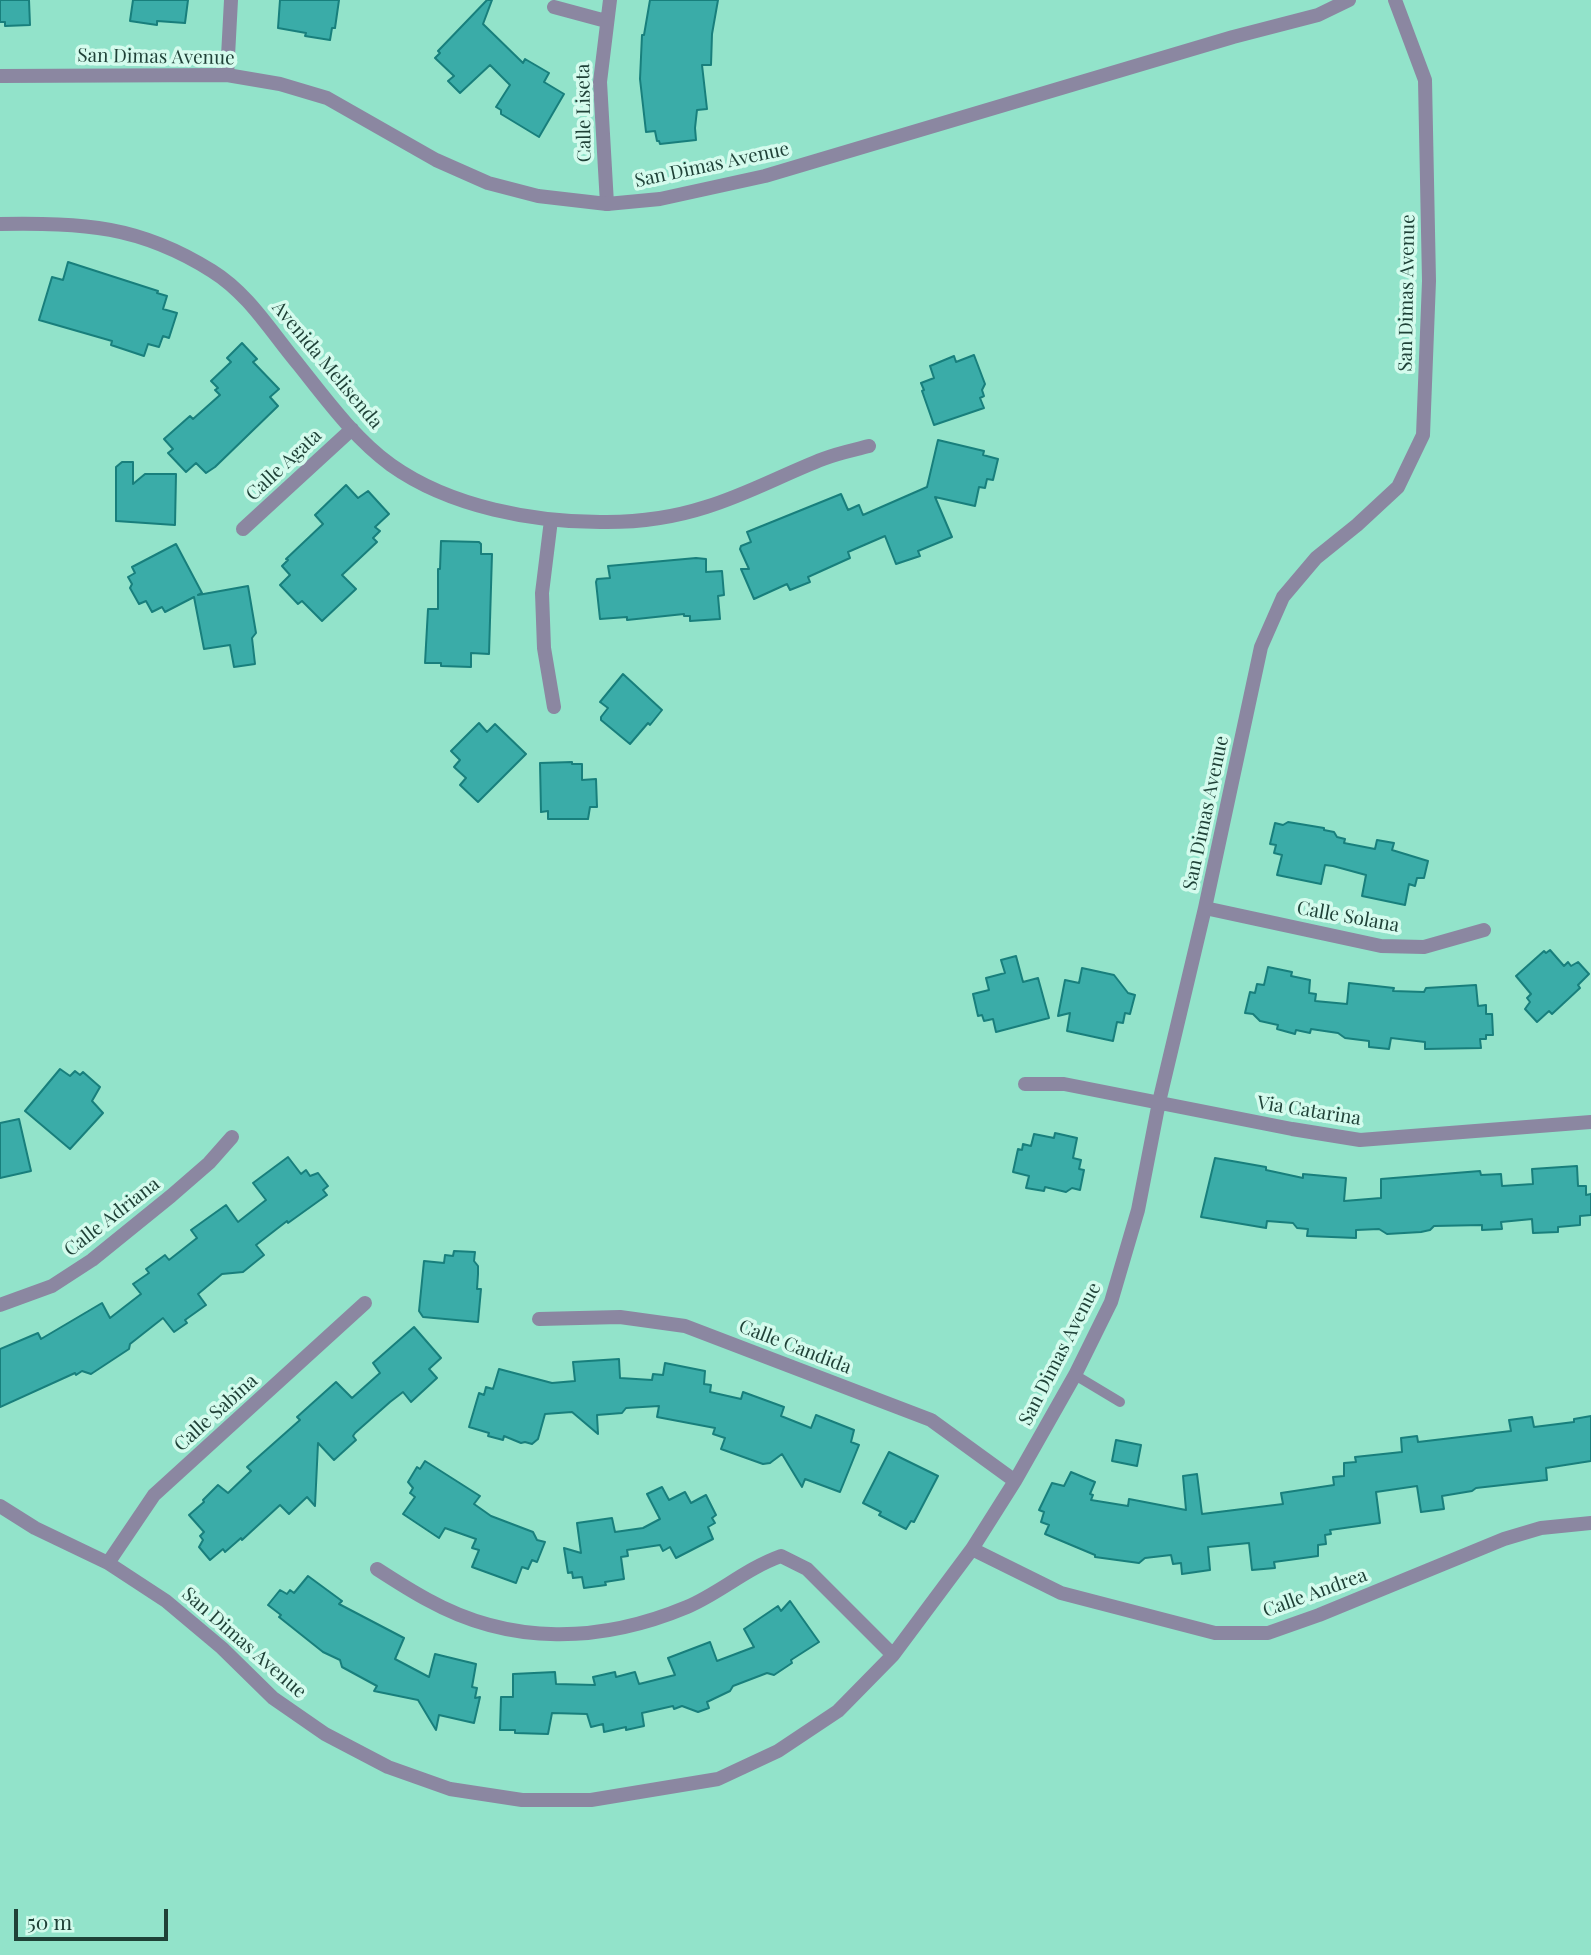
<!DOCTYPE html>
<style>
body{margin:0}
#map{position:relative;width:1591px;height:1955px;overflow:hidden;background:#92e3ca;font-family:"Playfair Display",serif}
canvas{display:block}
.scale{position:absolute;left:14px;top:1909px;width:154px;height:32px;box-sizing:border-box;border:4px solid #1f4137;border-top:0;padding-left:9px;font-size:21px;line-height:24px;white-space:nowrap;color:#1f4137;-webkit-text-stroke:5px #d4fbed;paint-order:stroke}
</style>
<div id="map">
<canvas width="1591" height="1955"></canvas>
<div class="scale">50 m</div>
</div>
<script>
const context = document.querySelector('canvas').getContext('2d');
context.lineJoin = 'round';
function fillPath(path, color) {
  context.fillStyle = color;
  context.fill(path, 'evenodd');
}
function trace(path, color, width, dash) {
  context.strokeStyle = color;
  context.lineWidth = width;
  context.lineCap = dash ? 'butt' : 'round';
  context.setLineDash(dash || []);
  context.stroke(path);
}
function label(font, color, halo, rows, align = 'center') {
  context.font = font + ' "Playfair Display",serif';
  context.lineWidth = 7;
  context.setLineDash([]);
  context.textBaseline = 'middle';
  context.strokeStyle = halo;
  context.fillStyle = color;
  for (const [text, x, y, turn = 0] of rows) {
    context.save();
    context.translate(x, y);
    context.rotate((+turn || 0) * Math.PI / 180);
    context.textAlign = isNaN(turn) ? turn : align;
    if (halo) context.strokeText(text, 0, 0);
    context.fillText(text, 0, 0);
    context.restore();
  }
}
const building = new Path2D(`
 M0,0H29L30,25L5,26V22H0Z
 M133,0H188L185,23L157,21V25L130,21Z
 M280,0H339L335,28H332L330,40L305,36L306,33L278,28Z
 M487,0H492L483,24L523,63L525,59L549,73L544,82L564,94L539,137L501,114V110L496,107L510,85L490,65L460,93L448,81L454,76L435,58L440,53L438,51Z
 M650,0H718L712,34L711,65H702L707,109L697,110L695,128L696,140L660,144L659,141H657L655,131L646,132L640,79L642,35H644Z
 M68,262L158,291L157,293L167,296L163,309L177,313L169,338L163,336L159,347L148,344L144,356L111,345L112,341L39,320L52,277L63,280Z
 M242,343L257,359L253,362L279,389L270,397L278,406L215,467L206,473L196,463L186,472L168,453L173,449L164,439L190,416L193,419L220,395L215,390L218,388L211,381L231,362L227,358Z
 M974,355L985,384L982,390L984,396L980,398L984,408L934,425L922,391L924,390L921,383L934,378L930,366L954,356L956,362Z
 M938,440L984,451L983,455L998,459L993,480L987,479L985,488L979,487L975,506L935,497L952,537L918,551L920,556L896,564L885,536L848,552L850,558L808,577L810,582L790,590L787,584L754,599L741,569H749L740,549L741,546L751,542L747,532L841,494L848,510L859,505L863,515L927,487Z
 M122,462H133V484L145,474H176L175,525L116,521V467Z
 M346,485L358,498L368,491L389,514L375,527L380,531L373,538L377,542L342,575L356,589L322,621L302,601L298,604L280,585L290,575L282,566L288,560L286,559L323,524L315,515Z
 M441,541L479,542L481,544V554H492L489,654L471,653V667L441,666V663H425L428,609H438V569H440Z
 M176,544L202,593L198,595L248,586L256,633L252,638L255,664L234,667L230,645L204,649L194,597L165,612L162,607L152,612L146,601L139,604L130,588L132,584L128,577L135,573L132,567Z
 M696,558L706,559V572L722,571L724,595L718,596L720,619L690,621V616H684V614L627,620V617L600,619L596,582L597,579L610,578L608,566Z
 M623,674L662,710L650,725L648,723L630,744L601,720V717L608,708L600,702Z
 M479,723L487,732L495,724L526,754L478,802L460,785L466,778L454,767L460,760L451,751Z
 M572,762V764H582V780L596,779L597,807H590L588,819H548V811L541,812L540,763Z
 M1288,822L1324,828V830L1334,832L1337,837L1345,839L1344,843L1375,849L1377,840L1394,843L1392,850L1428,861L1424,878H1417L1415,886L1409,884L1405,905L1362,896L1366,875L1333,866L1325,865L1321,884L1277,875L1282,855L1274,853L1276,845L1270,844L1275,823L1283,825Z
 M1550,950L1564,966L1568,962L1571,966L1578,962L1589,974L1578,985L1580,988L1552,1014L1549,1011L1537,1022L1525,1009L1530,1002L1527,998L1531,994L1516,976L1544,951L1546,953Z
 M1016,956L1023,982L1038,978L1049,1018L996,1032L993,1019L984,1021L982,1015L978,1016L973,994L989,990L986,978L1005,973L1001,960Z
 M1268,967L1292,972L1291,976L1310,980L1309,993L1316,994L1315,1001L1347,1004L1349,983L1394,988L1393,991L1424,992L1426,988L1476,985L1478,1006L1486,1005V1014H1492L1493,1035H1486V1039H1480L1481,1048L1425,1049V1042L1391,1038L1389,1049L1369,1047V1041L1345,1038L1338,1033L1311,1029L1310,1033L1296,1030L1295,1034L1277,1029L1278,1025L1260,1021L1253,1014L1245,1013L1250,992L1255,993L1257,984L1264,985Z
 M1082,968L1114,975L1128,993L1135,995L1130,1014L1125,1013L1123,1023L1117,1022L1113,1041L1067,1031L1070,1013L1058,1016L1065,980L1079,983Z
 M60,1069L70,1076L75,1071L80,1075L83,1072L100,1087L92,1101L103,1113L70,1149L25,1111Z
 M19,1119L31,1171L0,1178V1123Z
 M1055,1133L1077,1138L1073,1158L1081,1160L1079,1169L1084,1170L1080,1190L1072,1188L1066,1192L1045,1187L1044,1191L1026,1188L1029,1176L1013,1172L1018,1149L1022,1150L1023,1144L1031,1146L1034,1134L1054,1138Z
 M288,1157L301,1174L306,1170L310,1176L318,1173L328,1186L323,1190L327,1195L288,1223L287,1221L256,1245L264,1255L243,1272L222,1274L198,1294L206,1305L185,1320L187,1323L174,1332L163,1318L130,1344L129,1349L91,1374L82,1371L76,1375L75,1373L0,1407V1349L38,1333L41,1339L102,1303L110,1318L141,1294L133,1284L149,1273L146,1269L165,1255L169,1260L197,1238L191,1230L226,1205L238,1222L266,1200L253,1183Z
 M1215,1158L1266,1167V1170L1303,1178V1174L1346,1178L1344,1201L1381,1198V1179L1480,1171L1481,1175L1501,1174L1502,1186L1533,1184L1532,1169L1577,1166L1578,1186H1586V1195L1591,1194V1215L1580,1216V1225L1558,1227V1232L1533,1233L1532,1219L1501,1222L1502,1229L1482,1230V1225L1434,1226L1430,1230L1421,1232L1387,1234L1379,1229L1356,1230V1238L1307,1236L1308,1229L1297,1228L1293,1223L1267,1221L1266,1228L1201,1217Z
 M454,1251L475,1252L474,1261L478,1266V1274L477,1289H481L478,1322L423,1317L419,1311L424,1261L444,1263L445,1255L453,1256Z
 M414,1327L441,1358L429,1369L437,1378L411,1402L403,1392L390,1402L355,1433L353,1436L356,1440L334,1460L318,1443L315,1506L307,1497L289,1514L280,1505L242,1540L241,1538L225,1552L223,1549L210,1560L199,1547L203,1540L200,1536L204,1532L189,1515L204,1502L203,1500L218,1485L228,1493L251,1471L247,1467L300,1420L297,1417L336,1382L352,1398L380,1373L373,1363Z
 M619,1359L620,1378L652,1380L653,1374L663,1375L665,1363L705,1371L704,1384L711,1385L710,1392L741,1399L743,1392L784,1407L781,1416L811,1428L816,1415L854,1430L851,1442L859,1445L840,1492L805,1479L802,1487L782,1454L770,1463L763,1464L721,1449L725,1438L713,1434L715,1428L657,1417L659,1406L626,1408L622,1413L597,1415L598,1434L572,1412L545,1414L538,1439L532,1444L525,1442L521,1443L504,1436L503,1440L488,1436L489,1433L469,1427L479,1393L484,1395L486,1387L493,1389L499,1369L552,1383L575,1381L573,1362Z
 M1591,1416V1461L1546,1468L1547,1480L1476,1488L1472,1491L1442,1496L1444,1509L1421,1512L1417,1486L1376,1492L1380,1523L1330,1530L1331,1534L1325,1535L1326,1544L1318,1545V1556L1274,1562L1275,1568L1252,1570L1249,1543L1208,1547L1210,1570L1182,1574L1181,1563L1173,1564L1171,1555L1145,1558L1139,1563L1095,1557V1555L1045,1534L1049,1525L1041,1522L1044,1512L1039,1510L1052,1483L1064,1486L1071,1472L1095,1482L1090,1494L1093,1495L1091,1500L1128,1506L1129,1499L1186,1510L1183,1476L1197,1474L1202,1514L1283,1504L1281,1493L1334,1485L1333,1477L1344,1476V1463L1356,1462L1355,1457L1402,1452L1401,1438L1417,1436L1418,1442L1511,1431L1509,1420L1532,1417L1534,1427L1574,1422V1419Z
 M1116,1440L1141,1445L1137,1466L1112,1461Z
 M889,1452L938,1476L914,1522L911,1521L906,1529L879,1515L881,1512L863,1503Z
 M425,1461L480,1496L474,1504L491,1516L533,1532L537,1540L545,1542L537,1562L532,1560L528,1569L522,1567L516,1583L472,1567L479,1550L472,1548L476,1539L445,1528L439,1538L403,1514L415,1497L410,1493L413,1488L408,1482L417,1467L420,1469Z
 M662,1487L669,1500L685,1492L691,1503L706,1495L716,1515L712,1518L715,1523L708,1527L713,1539L676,1558L670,1547L663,1551L660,1545L627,1550L628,1556L621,1557L624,1579L605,1582L606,1585L584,1588L582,1577L573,1578L572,1572L568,1573L564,1548L581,1553L577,1523L612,1518L615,1532L643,1528L660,1519L647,1494Z
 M308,1576L342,1601L339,1604L404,1638L395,1659L429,1677L435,1654L476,1664L472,1687L477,1688L475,1698L480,1697L474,1723L439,1715L436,1730L418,1700L374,1691L377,1686L342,1667L340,1660L323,1652L279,1617L281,1615L268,1605L280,1590L287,1594L290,1590L294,1593Z
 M790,1601L819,1642L791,1660L792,1663L774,1675L767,1673L733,1686L730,1691L707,1702L709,1708L698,1712L682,1706L674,1709L673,1706L642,1713L644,1726L626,1730V1727L604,1732L603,1724L591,1727L587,1714L552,1713L548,1734L515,1733V1730H500L501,1697H513V1674L555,1672L556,1684L595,1685L593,1677L615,1672L616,1677L635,1672L639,1684L675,1675L668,1658L710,1642L717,1661L754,1647L744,1629L778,1606L781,1611Z`);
fillPath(building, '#3aaca8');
trace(building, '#187f7c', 2);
trace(new Path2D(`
 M1075,1375L1120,1402`), '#8b87a1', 10);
trace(new Path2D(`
 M554,7L606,21
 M227,75L231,0
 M607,204L600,82L610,0
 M0,224C84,223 139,225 212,271C249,294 271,332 298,364C326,399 354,438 391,465C450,507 535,523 607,522C640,522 675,517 706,507C746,495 784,474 823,459C838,453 854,450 869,446
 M551,520L542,593L544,648L554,707
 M243,529L352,429
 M1205,908L1381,946L1424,947L1484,930
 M1025,1084H1064L1292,1129L1360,1140L1591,1122
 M0,1305L52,1286L92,1260L171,1196L209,1163L232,1137
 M539,1319L620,1317L685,1326L931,1420L1015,1481
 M0,1506L35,1528L108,1563L166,1601L222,1648L273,1698L325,1734L388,1767L450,1789L522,1800H591L718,1779L778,1751L838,1711L893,1655L972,1549L1015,1481L1075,1375L1111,1302L1138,1210L1159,1102L1205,908L1261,647L1283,597L1316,558L1357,525L1398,487L1423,435L1429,281L1425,80L1395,0
 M972,1549L1061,1593L1215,1633H1268L1319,1615L1504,1539L1541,1528L1591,1523
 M108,1563L154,1495L365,1303
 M377,1569C394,1580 411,1591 428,1600C511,1646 601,1643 687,1607C720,1593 745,1569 781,1556L807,1569L893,1655`), '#8b87a1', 14);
trace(new Path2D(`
 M0,76L227,75L280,84L327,98L436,160L488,183L538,196L607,204L660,199L765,176L1233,37L1318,15L1349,0`), '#8b87a1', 14);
label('19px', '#1f4137', '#d4fbed', [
 ["San Dimas Avenue",156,57,1],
 ["Calle Liseta",584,113,-91],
 ["San Dimas Avenue",712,165,-12],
 ["San Dimas Avenue",1407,293,-89],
 ["Avenida Melisenda",327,365,50],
 ["Calle Agata",284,465,-43],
 ["San Dimas Avenue",1206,813,-78],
 ["Calle Solana",1348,917,10],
 ["Via Catarina",1309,1111,9],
 ["Calle Adriana",112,1217,-38],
 ["Calle Candida",795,1347,21],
 ["San Dimas Avenue",1060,1354,-63],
 ["Calle Sabina",216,1413,-42],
 ["Calle Andrea",1315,1593,-20],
 ["San Dimas Avenue",244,1643,41]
]);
</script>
